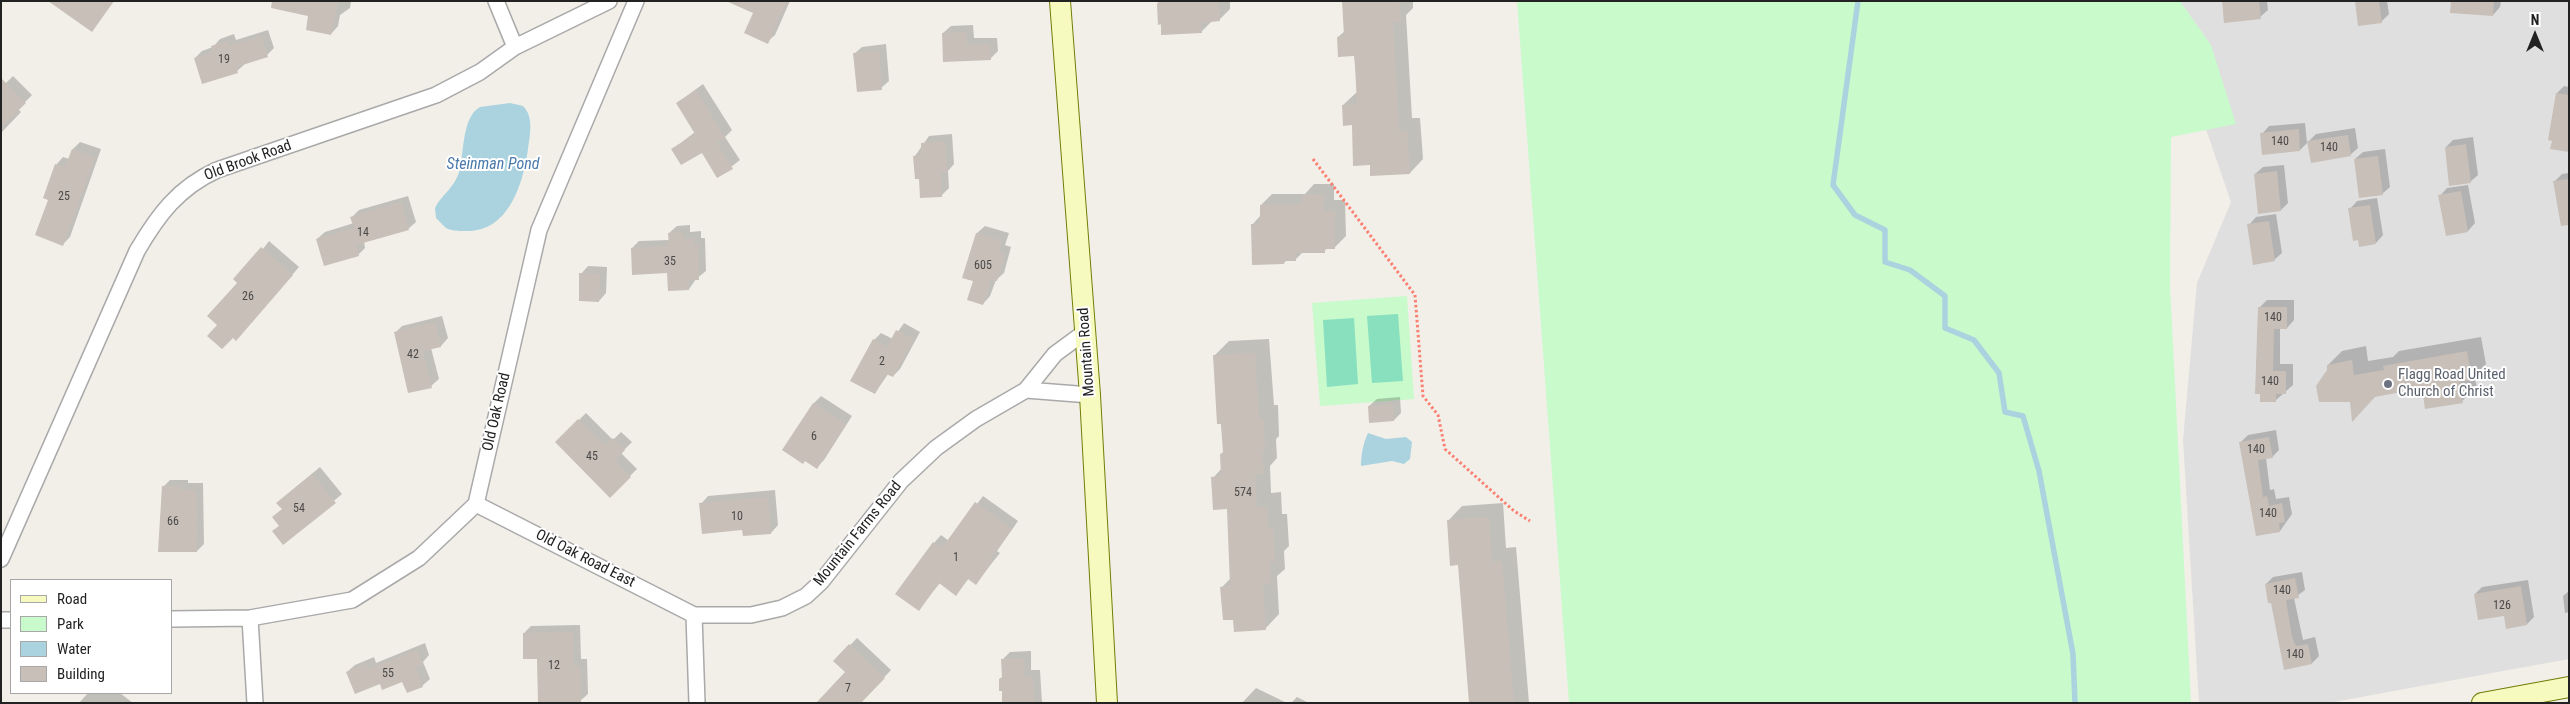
<!DOCTYPE html>
<style>
body{margin:0}
#map{position:relative;width:2570px;height:704px;overflow:hidden;background:#f2efe9;font-family:"Roboto Condensed",sans-serif}
canvas{display:block}
.frame{position:absolute;inset:0;border:2px solid #222;pointer-events:none}
.legend{position:absolute;left:10px;top:579px;width:162px;height:115px;box-sizing:border-box;background:#fff;border:1px solid #a7a7a7;margin:0;padding:6px 9px;list-style:none;font-size:15px;color:#222}
.legend li{display:flex;align-items:center;gap:10px;height:25px}
.legend b{width:25px;border:1px solid #a7a7a7}
.north{position:absolute;left:2510px;top:10px;width:50px;height:50px;-webkit-text-stroke:4px #fff;paint-order:stroke;rotate:0deg;font-size:14px;font-weight:700;line-height:20px;text-align:center;color:#222}
.north::after{content:'';display:block;margin:auto;width:18px;height:22px;background:#222;clip-path:polygon(50% 0,100% 100%,50% 72%,0 100%)}
</style>
<div id="map">
<canvas width="2570" height="704"></canvas>
<div class="frame"></div>
<ul class="legend">
<li><b style="height:6px;background:#f7fabf"></b>Road</li>
<li><b style="height:14px;background:#c8facc"></b>Park</li>
<li><b style="height:14px;background:#aad3df"></b>Water</li>
<li><b style="height:14px;background:#c7bfb8"></b>Building</li>
</ul>
<div class="north">N</div>
</div>
<script>
const context = document.querySelector('canvas').getContext('2d');
context.lineJoin = 'round';
function fillPath(path, color) {
  context.fillStyle = color;
  context.fill(path, 'evenodd');
}
function trace(path, color, width, dash) {
  context.strokeStyle = color;
  context.lineWidth = width;
  context.lineCap = dash ? 'butt' : 'round';
  context.setLineDash(dash || []);
  context.stroke(path);
}
function label(font, color, halo, rows, align = 'center') {
  context.font = font + ' "Roboto Condensed",sans-serif';
  context.lineWidth = 4;
  context.setLineDash([]);
  context.textBaseline = 'middle';
  context.strokeStyle = halo;
  context.fillStyle = color;
  for (const [text, x, y, turn = 0] of rows) {
    context.save();
    context.translate(x, y);
    context.rotate((+turn || 0) * Math.PI / 180);
    context.textAlign = isNaN(turn) ? turn : align;
    if (halo) context.strokeText(text, 0, 0);
    context.fillText(text, 0, 0);
    context.restore();
  }
}
fillPath(new Path2D(`
 M2162,1H2569V659L2328,703H2199L2183,440L2197,283L2231,202Z`), '#e0dfdf');
fillPath(new Path2D(`
 M1517,1H2180L2211,45L2236,124L2171,137L2170,285L2191,703H1569Z
 M1407,296L1414,399L1320,406L1312,303Z`), '#c8facc');
fillPath(new Path2D(`
 M1398,314L1403,381L1372,383L1367,316Z
 M1354,318L1358,384L1327,387L1323,320Z`), '#88e0be');
fillPath(new Path2D(`
 M510,103L523,106C534,117 530,134 528,149C523,185 508,233 465,231C458,231 452,231 446,228L436,218L435,208C442,194 455,188 460,169C464,152 462,117 480,107Z
 M1368,433L1386,439L1406,437L1412,442L1410,459L1404,464L1392,461L1361,466C1361,456 1363,443 1368,433Z`), '#aad3df');
fillPath(new Path2D(`
 M67,1H114L91,31Z
 M290,1H351L350,8L340,15L338,26L331,34L310,15Z
 M740,1H790L775,35L767,42L754,13Z
 M1160,1H1230V9L1219,20L1212,21L1202,31L1162,34L1158,4Z
 M1343,1H1413V8L1406,15L1412,118H1420L1423,159L1410,173L1371,164L1343,105L1357,92L1355,55L1338,37L1345,31Z
 M2223,1H2267L2268,10L2260,17Z
 M2356,1H2387L2389,14L2381,22Z
 M2471,1H2501L2500,7L2493,15Z
 M973,25L974,38H997L998,51L991,58L943,33L951,26Z
 M268,30L274,48L267,55L245,64L237,71L195,58L202,51L213,47L220,39L234,34L236,40Z
 M886,44L889,81L881,88L854,54L862,47Z
 M13,76L32,95L18,109L21,112L2,132L1,88Z
 M703,84L732,130L725,137L740,160L718,177L702,151L673,149L695,132L677,103Z
 M2564,86L2569,87V151L2557,93Z
 M2305,123L2307,143L2300,150L2262,134L2269,126Z
 M2355,128L2358,148L2350,155L2308,142L2316,134Z
 M952,134L954,164L948,171L949,188L941,196L920,177L915,156L929,136Z
 M2473,137L2478,175L2470,182L2446,147L2453,140Z
 M80,142L101,149L70,237L63,244L49,199L56,165L63,157L69,159L73,149Z
 M2385,149L2390,187L2382,194L2355,159L2363,152Z
 M2284,165L2288,203L2281,210L2255,174L2263,167Z
 M2569,173V223L2554,182L2562,174Z
 M1314,184H1334V200H1345L1346,236L1335,247L1328,248L1324,251L1303,252L1295,260H1287L1284,263L1252,225L1261,215V205L1272,194H1305Z
 M2468,185L2475,223L2468,231L2440,196L2447,188Z
 M408,196L416,222L408,229L364,242L365,248L358,255L317,239L325,232L354,223L352,217L359,210Z
 M2377,198L2383,235L2376,243L2350,209L2357,201Z
 M2276,214L2282,253L2274,260L2249,225L2256,217Z
 M690,225V232L701,231V238H705L706,271L696,279L689,289L668,272L632,248L639,241L670,240L669,233L677,226Z
 M985,226L1009,233L1005,245L1011,247L1004,273L996,280L990,296L983,304L974,280L964,277L977,233Z
 M269,241L299,267L243,332L238,282Z
 M588,266L607,267L606,293L599,301L581,274Z
 M2267,300H2294V320L2287,328H2280V364H2293V385L2276,400L2260,307Z
 M442,316L448,338L441,346L431,348L439,379L431,386L395,333L402,326Z
 M904,323L920,332L900,369L893,376L888,374L875,393L874,340L881,333L893,339Z
 M2481,337L2486,364L2474,376L2477,387L2462,401L2423,387L2351,400L2329,370L2328,365L2342,351L2366,346L2368,361L2393,357L2399,351Z
 M1269,339L1274,405H1278L1279,436L1276,439L1277,458L1270,466L1271,493L1281,492L1282,514H1287L1289,546L1284,551L1285,569L1277,576L1279,614L1265,629L1234,618L1222,587L1231,578L1228,507L1213,478L1222,468L1221,454L1224,451L1214,356L1229,341Z
 M821,396L852,416L824,460L817,467L805,460L814,403Z
 M1400,397L1401,413L1394,420L1369,406L1377,399Z
 M586,413L613,440L621,432L632,442L621,453L637,469L610,496L557,442Z
 M2276,430L2279,450L2272,457L2266,458L2270,490L2274,489L2276,499L2289,497L2292,514L2280,531L2257,535L2241,442L2248,435Z
 M320,467L342,494L284,543L274,531L280,525L285,496Z
 M170,480H188V483H203L204,544L197,551L163,487Z
 M775,490L778,525L771,533L744,529L701,504L708,496Z
 M983,496L1018,521L997,551L1000,553L976,583L969,578L956,594L940,583L919,609L897,593L934,543L941,535L949,541Z
 M1503,503L1506,548L1516,547L1529,703H1471L1459,564L1448,521L1462,506Z
 M2302,572L2305,590L2294,598L2303,640L2315,637L2319,656L2312,663L2285,669L2272,601L2266,584L2273,577Z
 M2528,580L2534,617L2527,624L2505,615L2475,594L2482,587Z
 M2569,591V612L2565,613L2563,596Z
 M580,625L581,659H587L588,694L580,701L539,657L524,633L531,626Z
 M857,638L891,670L860,703L847,672L835,661Z
 M425,643L429,655L423,662L430,679L422,686L403,680L381,682L347,672L355,665L374,657L376,663Z
 M1031,651V670H1040L1042,703H1004L1003,659L1010,652Z
 M1256,688L1287,703H1242Z
 M88,693H120L133,703H79Z
 M1297,697L1309,703H1291Z`), '#0003');
trace(new Path2D(`
 M1858,1L1833,185L1855,215L1885,230V262L1910,270L1945,296V328L1974,340L1999,373L2005,412L2023,416L2039,471L2073,654L2075,703`), '#aad3df', 5.5);
fillPath(new Path2D(`
 M48,1H114L92,32Z
 M272,1H338L331,35L306,30L308,16L271,8Z
 M726,1H787L768,44L744,33L753,13Z
 M1159,1H1218L1220,21L1201,23L1202,33L1161,35V24L1158,25L1157,4Z
 M1342,1H1399L1401,22H1393L1399,131H1407L1410,174L1370,176V165L1353,166L1352,125L1343,126L1342,105L1357,104L1355,66L1354,56L1338,57L1337,37L1344,36Z
 M2222,1H2259L2261,19L2224,23Z
 M2355,1H2379L2382,23L2358,26Z
 M2451,1H2494L2493,16L2450,13Z
 M966,32L967,45L990,44L991,60L943,62L942,33Z
 M261,36L268,57L236,67L238,73L202,84L194,58L213,52L211,46L227,41L229,46Z
 M879,51L882,90L857,92L853,53Z
 M1,78L26,103L1,127Z
 M696,90L725,138L717,143L733,169L717,178L702,153L681,165L671,149L695,134L676,103Z
 M2556,93L2569,95V152L2550,149L2552,141L2548,140Z
 M2299,129L2300,151L2262,155L2260,133Z
 M2348,135L2351,156L2311,163L2307,141Z
 M945,141L947,173H941L942,197L920,198L919,179H915L913,156L921,155V143Z
 M2466,144L2471,183L2449,186L2445,147Z
 M72,149L95,157L63,246L35,235L48,200L43,198L55,164L65,167Z
 M2378,156L2383,195L2359,198L2354,159Z
 M2277,171L2281,211L2258,214L2254,174Z
 M2569,179V225L2561,226L2553,181Z
 M2461,191L2468,232L2446,236L2438,195Z
 M1323,194L1324,211H1335V249H1325V253H1296V261H1284V264L1252,265L1251,224H1260V205L1302,204V195Z
 M401,202L409,230L356,245L359,256L324,266L316,239L354,228L350,217Z
 M2370,205L2376,244L2359,247L2358,240L2353,241L2348,208Z
 M2269,221L2275,261L2253,265L2247,224Z
 M683,232V239L694,238V245H698L699,280H689V290L668,291L667,273L632,275L631,248L669,246L668,233Z
 M976,233L1002,241L999,253L1005,255L997,281L991,280L983,305L967,300L973,281L962,278Z
 M261,247L293,275L236,341L233,338L222,349L207,336L217,325L207,316L237,283L233,279Z
 M579,273L600,274L599,302L579,301Z
 M2258,307H2287V329H2274L2273,371H2286V394H2276V402H2260V394H2255Z
 M435,322L441,347L423,351L432,388L408,393L394,332Z
 M896,330L914,339L893,377L886,374L875,394L850,381L873,339L887,347Z
 M2467,351L2472,380L2459,382L2463,403L2425,409L2422,388L2375,397L2352,422L2350,402H2319L2316,386L2327,370V365L2352,360L2354,375L2384,370L2383,366Z
 M1255,353L1259,419H1264L1265,452H1262L1264,474H1255L1257,507L1267,506L1268,528H1273L1275,562H1270L1271,584L1263,585L1266,630L1234,632L1233,620H1223L1220,587L1230,586L1227,509L1213,510L1211,477L1221,476L1220,454L1223,453L1221,424H1217L1213,355Z
 M813,403L846,424L817,469L805,461L803,464L782,450Z
 M1393,404L1394,421L1369,423L1368,406Z
 M578,419L605,446L613,438L625,450L615,461L631,477L610,498L555,442Z
 M2269,437L2273,458L2258,460L2263,497L2267,496L2269,506L2282,503L2285,522L2279,523L2280,532L2256,536L2239,442Z
 M312,474L336,503L283,545L272,531L279,526L272,517L282,509L276,503Z
 M162,486H181V490H196L197,552H158Z
 M768,497L771,534L743,536L742,530L702,534L699,503Z
 M975,502L1012,529L990,559L993,561L976,585L968,579L956,596L939,583L919,611L895,594L933,542L942,548Z
 M1489,517L1492,562L1502,561L1514,703H1469L1458,565L1450,566L1447,520Z
 M2295,578L2299,598L2286,600L2292,637L2296,646L2308,644L2312,664L2284,670L2271,603H2268L2265,584Z
 M2521,586L2527,625L2506,629L2504,616L2478,620L2474,594Z
 M573,632L574,666H580L581,702L538,703L537,659H523V633Z
 M849,644L885,678L861,703H816L845,672L833,661Z
 M417,650L423,664L415,667L423,687L407,693L402,682L382,690L380,684L355,694L346,672L366,663L368,669Z
 M1024,658L1025,677H1033L1034,703H1002V691H999V679L1002,677L1001,659Z`), '#c7bfb8');
const street = new Path2D(`
 M496,1L515,47
 M1026,390L1090,395
 M476,504L694,615H751L782,608L806,596L821,582L901,481L936,448L976,419L1026,390L1055,354L1085,332
 M1,559L137,251C158,215 178,188 217,170L436,95L480,72L515,47L609,1
 M694,615L697,703
 M250,618L255,703
 M171,619L250,618L352,600L419,558L476,504L539,230L636,1
 M1,620H11`);
const secondary = new Path2D(`
 M1060,1L1090,395L1107,703
 M2482,703L2569,687`);
trace(street, '#a9a9a9', 18);
trace(secondary, '#707d05', 22);
trace(new Path2D(`
 M1313,159L1415,295L1423,396L1438,415L1445,449L1514,511L1530,521`), '#fa8072', 3, [2.5, 2.5]);
trace(street, '#fff', 15);
trace(secondary, '#f7fabf', 20);
for (const [x, y, r, color] of [
 [2388,384,5,"#6b7280"]
]) {
  const dot = new Path2D();
  dot.arc(x, y, r, 0, 2 * Math.PI);
  context.fillStyle = color;
  context.fill(dot);
  trace(dot, '#fff', 2);
}
label('12px', '#4b4948', null, [
 ["19",224,60],
 ["140",2280,142],
 ["140",2329,148],
 ["25",64,197],
 ["14",363,233],
 ["35",670,262],
 ["605",983,266],
 ["26",248,297],
 ["140",2273,318],
 ["42",413,355],
 ["2",882,362],
 ["140",2270,382],
 ["6",814,437],
 ["140",2256,450],
 ["45",592,457],
 ["574",1243,493],
 ["54",299,509],
 ["140",2268,514],
 ["10",737,517],
 ["66",173,522],
 ["1",956,558],
 ["140",2282,591],
 ["126",2502,606],
 ["140",2295,655],
 ["12",554,666],
 ["55",388,674],
 ["7",848,689]
]);
label('15px', '#222', '#fff', [
 ["Old Brook Road",248,161,-20],
 ["Mountain Road",1087,352,-94],
 ["Old Oak Road",497,412,-77],
 ["Mountain Farms Road",858,534,-51],
 ["Old Oak Road East",585,559,27]
]);
label('15px', '#5b616d', '#fff', [
 ["Flagg Road United",2398,375],
 ["Church of Christ",2398,392]
], 'left');
label('italic 16px', '#4a7aab', '#fff', [
 ["Steinman Pond",493,165]
]);
</script>
